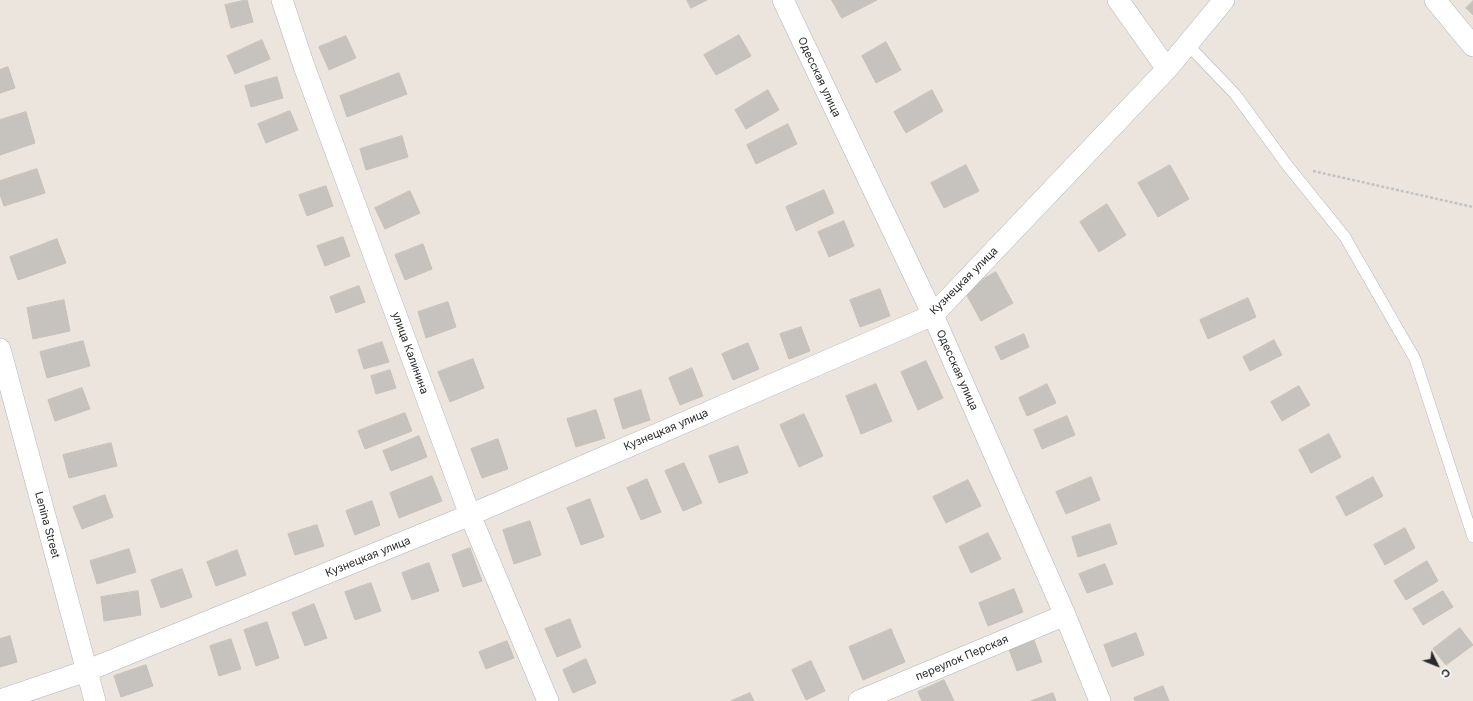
<!DOCTYPE html>
<meta charset="utf-8">
<style>
body{margin:0}
#map{position:relative;width:1473px;height:701px;overflow:hidden;background:#ebe5de;font-family:Inter,sans-serif}
canvas{display:block}
.north{position:absolute;left:1417px;top:645px;width:40px;height:40px;-webkit-text-stroke:3px #fff;paint-order:stroke;rotate:133deg;font-size:11px;font-weight:700;line-height:16px;text-align:center;color:#2a2a2a}
.north::after{content:'';display:block;margin:auto;width:14px;height:18px;background:#2a2a2a;clip-path:polygon(50% 0,100% 100%,50% 72%,0 100%)}
</style>
<div id="map">
<canvas width="1473" height="701"></canvas>
<div class="north">С</div>
</div>
<script>
const context = document.querySelector('canvas').getContext('2d');
context.lineJoin = 'round';
function fillPath(path, color) {
  context.fillStyle = color;
  context.fill(path, 'evenodd');
}
function trace(path, color, width, dash) {
  context.strokeStyle = color;
  context.lineWidth = width;
  context.lineCap = dash ? 'butt' : 'round';
  context.setLineDash(dash || []);
  context.stroke(path);
}
function label(font, color, halo, rows, align = 'center') {
  context.font = font + ' Inter,sans-serif';
  context.lineWidth = 3.5;
  context.setLineDash([]);
  context.textBaseline = 'middle';
  context.strokeStyle = halo;
  context.fillStyle = color;
  for (const [text, x, y, turn = 0] of rows) {
    context.save();
    context.translate(x, y);
    context.rotate((+turn || 0) * Math.PI / 180);
    context.textAlign = isNaN(turn) ? turn : align;
    if (halo) context.strokeText(text, 0, 0);
    context.fillText(text, 0, 0);
    context.restore();
  }
}
const building = new Path2D(`
 M247,0L253,22L231,28L225,5Z
 M687,0H707L691,8Z
 M832,0H877L842,18Z
 M1473,1V15L1466,8Z
 M739,35L751,56L716,75L704,55Z
 M346,36L356,58L329,70L319,47Z
 M262,40L270,59L235,74L227,56Z
 M886,42L901,70L876,83L862,56Z
 M8,67L15,88L0,93V70Z
 M399,73L407,94L347,117L340,96Z
 M277,77L283,98L251,107L245,86Z
 M768,90L779,110L746,129L735,110Z
 M932,90L943,111L906,133L894,112Z
 M290,111L298,130L266,143L258,124Z
 M26,112L35,143L0,155V120Z
 M788,124L797,144L756,164L747,145Z
 M402,136L408,157L366,170L360,149Z
 M966,165L979,191L944,208L931,183Z
 M1170,165L1189,199L1158,217L1138,183Z
 M37,169L45,193L4,206L0,194V181Z
 M326,186L333,206L307,216L299,195Z
 M824,190L834,213L796,231L786,207Z
 M410,191L420,213L385,229L375,208Z
 M1107,204L1126,235L1099,252L1080,222Z
 M844,221L854,246L829,257L818,232Z
 M343,237L350,256L325,266L317,246Z
 M57,239L66,263L18,280L10,257Z
 M423,244L432,269L405,280L395,255Z
 M996,272L1013,303L981,321L964,290Z
 M359,286L365,302L336,313L330,297Z
 M880,289L890,316L860,327L850,300Z
 M1248,298L1256,317L1208,339L1200,320Z
 M64,300L70,331L33,339L27,308Z
 M448,302L456,327L426,338L418,312Z
 M801,327L810,351L789,359L780,334Z
 M1024,334L1029,347L1001,360L995,347Z
 M1274,340L1282,355L1250,371L1243,357Z
 M83,341L90,366L47,378L40,352Z
 M382,342L389,362L364,369L358,350Z
 M748,343L759,369L733,380L722,354Z
 M473,359L484,388L450,402L438,372Z
 M926,361L943,398L918,410L901,372Z
 M692,368L703,396L680,405L669,378Z
 M390,370L396,388L376,394L371,376Z
 M876,384L892,421L861,434L846,396Z
 M1047,384L1056,403L1027,416L1019,398Z
 M1299,386L1310,405L1282,421L1271,402Z
 M82,388L90,409L55,421L48,400Z
 M641,390L650,420L623,429L614,399Z
 M596,410L605,438L576,447L567,419Z
 M405,413L412,431L365,449L358,431Z
 M804,414L823,456L799,467L780,425Z
 M1067,416L1075,435L1042,449L1034,430Z
 M1329,434L1341,457L1311,473L1299,450Z
 M419,436L427,457L391,471L383,451Z
 M498,439L508,469L482,478L471,449Z
 M111,443L117,466L69,478L63,455Z
 M738,446L748,473L719,483L709,456Z
 M684,463L702,503L683,511L665,471Z
 M432,476L442,501L399,518L390,493Z
 M1091,477L1100,500L1066,514L1056,492Z
 M1373,477L1383,496L1346,516L1336,497Z
 M647,479L661,512L641,520L627,488Z
 M968,480L981,506L946,523L933,497Z
 M105,495L113,517L82,529L73,507Z
 M590,499L604,537L581,545L567,508Z
 M372,501L380,525L355,535L346,511Z
 M530,521L541,555L514,564L503,530Z
 M1110,524L1117,544L1078,557L1072,537Z
 M317,525L324,546L295,555L288,534Z
 M1405,528L1415,548L1385,565L1374,545Z
 M988,533L1001,559L971,573L959,547Z
 M470,548L482,581L463,587L452,555Z
 M129,549L136,572L97,584L90,561Z
 M237,550L246,575L216,586L207,562Z
 M1427,561L1438,581L1406,600L1394,581Z
 M429,563L439,591L412,600L402,573Z
 M1105,564L1113,584L1087,593L1079,574Z
 M182,569L192,597L161,608L151,580Z
 M371,583L381,611L355,620L345,592Z
 M1014,589L1023,612L988,626L979,603Z
 M138,591L141,615L104,621L101,597Z
 M1443,591L1453,607L1423,625L1413,609Z
 M314,604L327,638L305,646L292,613Z
 M570,619L581,647L557,657L545,629Z
 M267,622L279,658L256,666L244,630Z
 M1460,628L1473,645L1446,665L1433,649Z
 M891,629L905,662L863,680L849,647Z
 M1136,633L1144,655L1112,667L1104,645Z
 M10,636L17,662L0,667V639Z
 M231,639L241,669L219,676L210,646Z
 M1034,640L1042,662L1017,671L1009,649Z
 M507,641L514,658L486,669L479,652Z
 M586,659L596,683L573,693L563,670Z
 M811,661L825,691L806,700L792,670Z
 M146,665L153,686L121,697L114,676Z
 M944,680L954,701H922L918,692Z
 M1163,686L1169,701H1135L1134,698Z
 M750,693L754,701H731Z
 M1053,693L1056,701H1031Z`);
fillPath(building, '#c6c2bd');
trace(building, '#c6c0b8', 1);
const service = new Path2D(`
 M1187,44L1235,94L1287,165L1345,237L1415,359L1473,537`);
const minor = new Path2D(`
 M282,0L304,66L470,515L548,701
 M783,0L933,315L1065,615L1100,701
 M1118,0L1167,69
 M1435,0L1473,46
 M0,349L95,701
 M0,700L86,671L470,515L933,315L1167,69L1224,0
 M859,701L1065,615`);
trace(service, '#b1b4bc', 12);
trace(minor, '#b1b4bc', 22);
trace(new Path2D(`
 M1313,171L1473,207`), '#c3c3c3', 2.5, [3, 2]);
trace(service, '#fff', 11);
trace(minor, '#fff', 21);
label('11px', '#2a2a2a', '#fff', [
 ["Одесская улица",819,77,65],
 ["Кузнецкая улица",964,281,-45],
 ["улица Калинина",410,353,70],
 ["Одесская улица",957,370,66],
 ["Кузнецкая улица",666,430,-23],
 ["Lenina Street",47,525,75],
 ["Кузнецкая улица",368,557,-22],
 ["переулок Перская",962,658,-23]
]);
</script>
